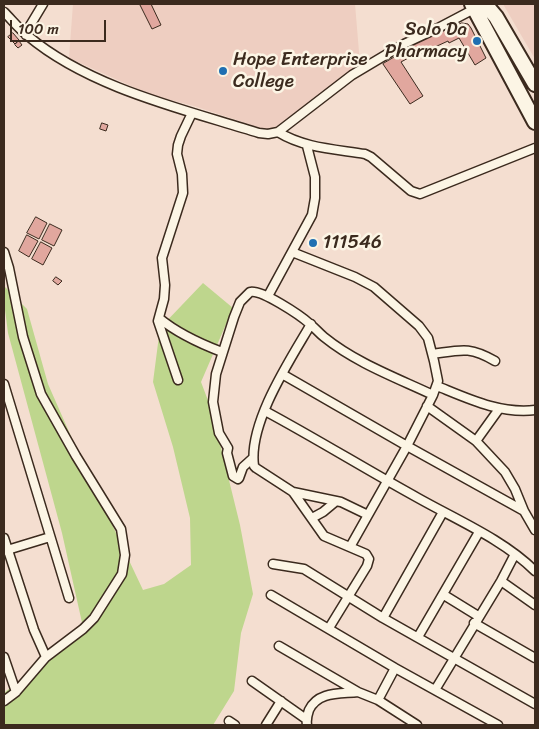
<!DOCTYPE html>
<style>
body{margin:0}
#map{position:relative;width:539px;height:729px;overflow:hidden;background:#f4ded0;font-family:Sriracha,sans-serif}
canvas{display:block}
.frame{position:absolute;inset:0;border:5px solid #3b2a1e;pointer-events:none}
.scale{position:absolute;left:10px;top:20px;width:96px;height:22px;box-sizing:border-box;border:2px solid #3b2a1e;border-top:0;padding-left:6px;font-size:15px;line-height:18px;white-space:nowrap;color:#3b2a1e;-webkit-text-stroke:4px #fcf5e5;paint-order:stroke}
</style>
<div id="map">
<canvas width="539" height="729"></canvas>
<div class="frame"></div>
<div class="scale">100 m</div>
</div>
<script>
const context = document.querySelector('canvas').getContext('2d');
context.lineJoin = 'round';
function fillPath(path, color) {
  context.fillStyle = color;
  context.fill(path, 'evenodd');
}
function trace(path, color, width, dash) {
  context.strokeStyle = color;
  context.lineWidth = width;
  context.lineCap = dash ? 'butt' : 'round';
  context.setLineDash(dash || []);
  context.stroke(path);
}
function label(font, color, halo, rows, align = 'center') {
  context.font = font + ' Sriracha,sans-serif';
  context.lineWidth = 5;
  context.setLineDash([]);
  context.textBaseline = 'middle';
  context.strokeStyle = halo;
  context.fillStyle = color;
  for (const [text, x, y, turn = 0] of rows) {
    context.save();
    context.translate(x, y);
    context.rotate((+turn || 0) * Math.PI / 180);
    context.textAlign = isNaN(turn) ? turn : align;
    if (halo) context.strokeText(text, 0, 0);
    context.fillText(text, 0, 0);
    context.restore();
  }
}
fillPath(new Path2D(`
 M73,4H355L360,64L270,131L194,106L151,95L69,58Z
 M503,4H535V59Z`), '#eecec1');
fillPath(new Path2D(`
 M203,283L233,308L201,382L212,411L240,525L253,594L241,633L234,691L213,725H4V693L83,627L62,533L8,333L4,302V286L27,309L48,384L81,459L143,590L164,584L191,565L190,518L173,447L153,382L160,328Z`), '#bed68d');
const building = new Path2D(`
 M142,4H151L161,25L152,29L140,5Z
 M462,23L468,24L471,28L486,58L475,65L459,38L449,43L448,41L413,57L408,47Z
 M13,33L19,40L15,44L8,37Z
 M19,41L22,45L18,48L15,45Z
 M407,50L410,57L401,62L423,96L410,104L383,64Z
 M102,123L108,125L106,131L100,129Z
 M36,217L47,223L39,239L27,233Z
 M50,224L62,230L54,246L42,240Z
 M27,235L38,241L29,257L19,251Z
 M41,242L52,248L43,265L32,259Z
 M56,277L62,281L58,285L53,281Z`);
fillPath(building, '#e1a79e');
trace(building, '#3b2a1e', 1);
const street = new Path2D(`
 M4,12C12,20 19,29 28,36C90,88 183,109 259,133L268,134L278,132L352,75L404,44L438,28L476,8
 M26,35L28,29L43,4
 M278,132C304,148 334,149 365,154L371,157L411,191L420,194L535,148
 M4,252L9,268L23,337L41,394L76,456L121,529L125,555L122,574L94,618L83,629L46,657L16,692L4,701
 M292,252L355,277L374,287L419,326L428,338L434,361L438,381L433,395L407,446L350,547
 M268,296L312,215L315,198V177L307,146
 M159,318C177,333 201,344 222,352
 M311,324C290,360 248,423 254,466L256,468L293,492L324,536L366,554L369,559L367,566L329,628
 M433,354C461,350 469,346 495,361
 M282,374L407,446L524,511
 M178,380L158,321L164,299L165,285L162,258L183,193L182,174L177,154L178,145L181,136L192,113
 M4,384L69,598
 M437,386C469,399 500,414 535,410
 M427,406L476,441L505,472L515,489L524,511L535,530
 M265,411C317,439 367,470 418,498C457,520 504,540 535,571
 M476,441L499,409
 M253,458L243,467L239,478L238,479L233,476L227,453L228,448L219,433L213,402L216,374L234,317L240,302L250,292C261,289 300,315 310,324C315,328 319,333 324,337C356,363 397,378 433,395
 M293,492L341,502L368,515
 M312,518L323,512L335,502
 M4,538L34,630L46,657
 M4,551L50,537
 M273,564L304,569L383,618L535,704
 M501,581L535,605
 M271,595L395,668L498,725
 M444,595L478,616
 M383,618L443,512
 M474,623L535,658
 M418,637L479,532
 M279,646L358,692L378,700L417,725
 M4,657L16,692
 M252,681L306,719
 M435,690L501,581L515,554
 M378,700L395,668
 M229,721L235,725
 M266,725L281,701
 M307,725C306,719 307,716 309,710C318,691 340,694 358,692`);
const highway = new Path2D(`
 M472,4L535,122
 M485,4L496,17L535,84`);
trace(street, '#3b2a1e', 11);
trace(highway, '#3b2a1e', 18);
trace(street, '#fcf5e5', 8);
trace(highway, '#fcf5e5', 14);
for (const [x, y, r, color] of [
 [477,41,5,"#1f6fb2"],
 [223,71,5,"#1f6fb2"],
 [313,243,5,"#1f6fb2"]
]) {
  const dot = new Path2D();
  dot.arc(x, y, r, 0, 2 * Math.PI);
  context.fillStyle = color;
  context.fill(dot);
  trace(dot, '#fcf5e5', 2);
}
label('19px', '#3b2a1e', '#fcf5e5', [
 ["Solo Da",467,30,"right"],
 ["Pharmacy",467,52,"right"],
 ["Hope Enterprise",233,60],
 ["College",233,82],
 ["111546",323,243]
], 'left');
</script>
